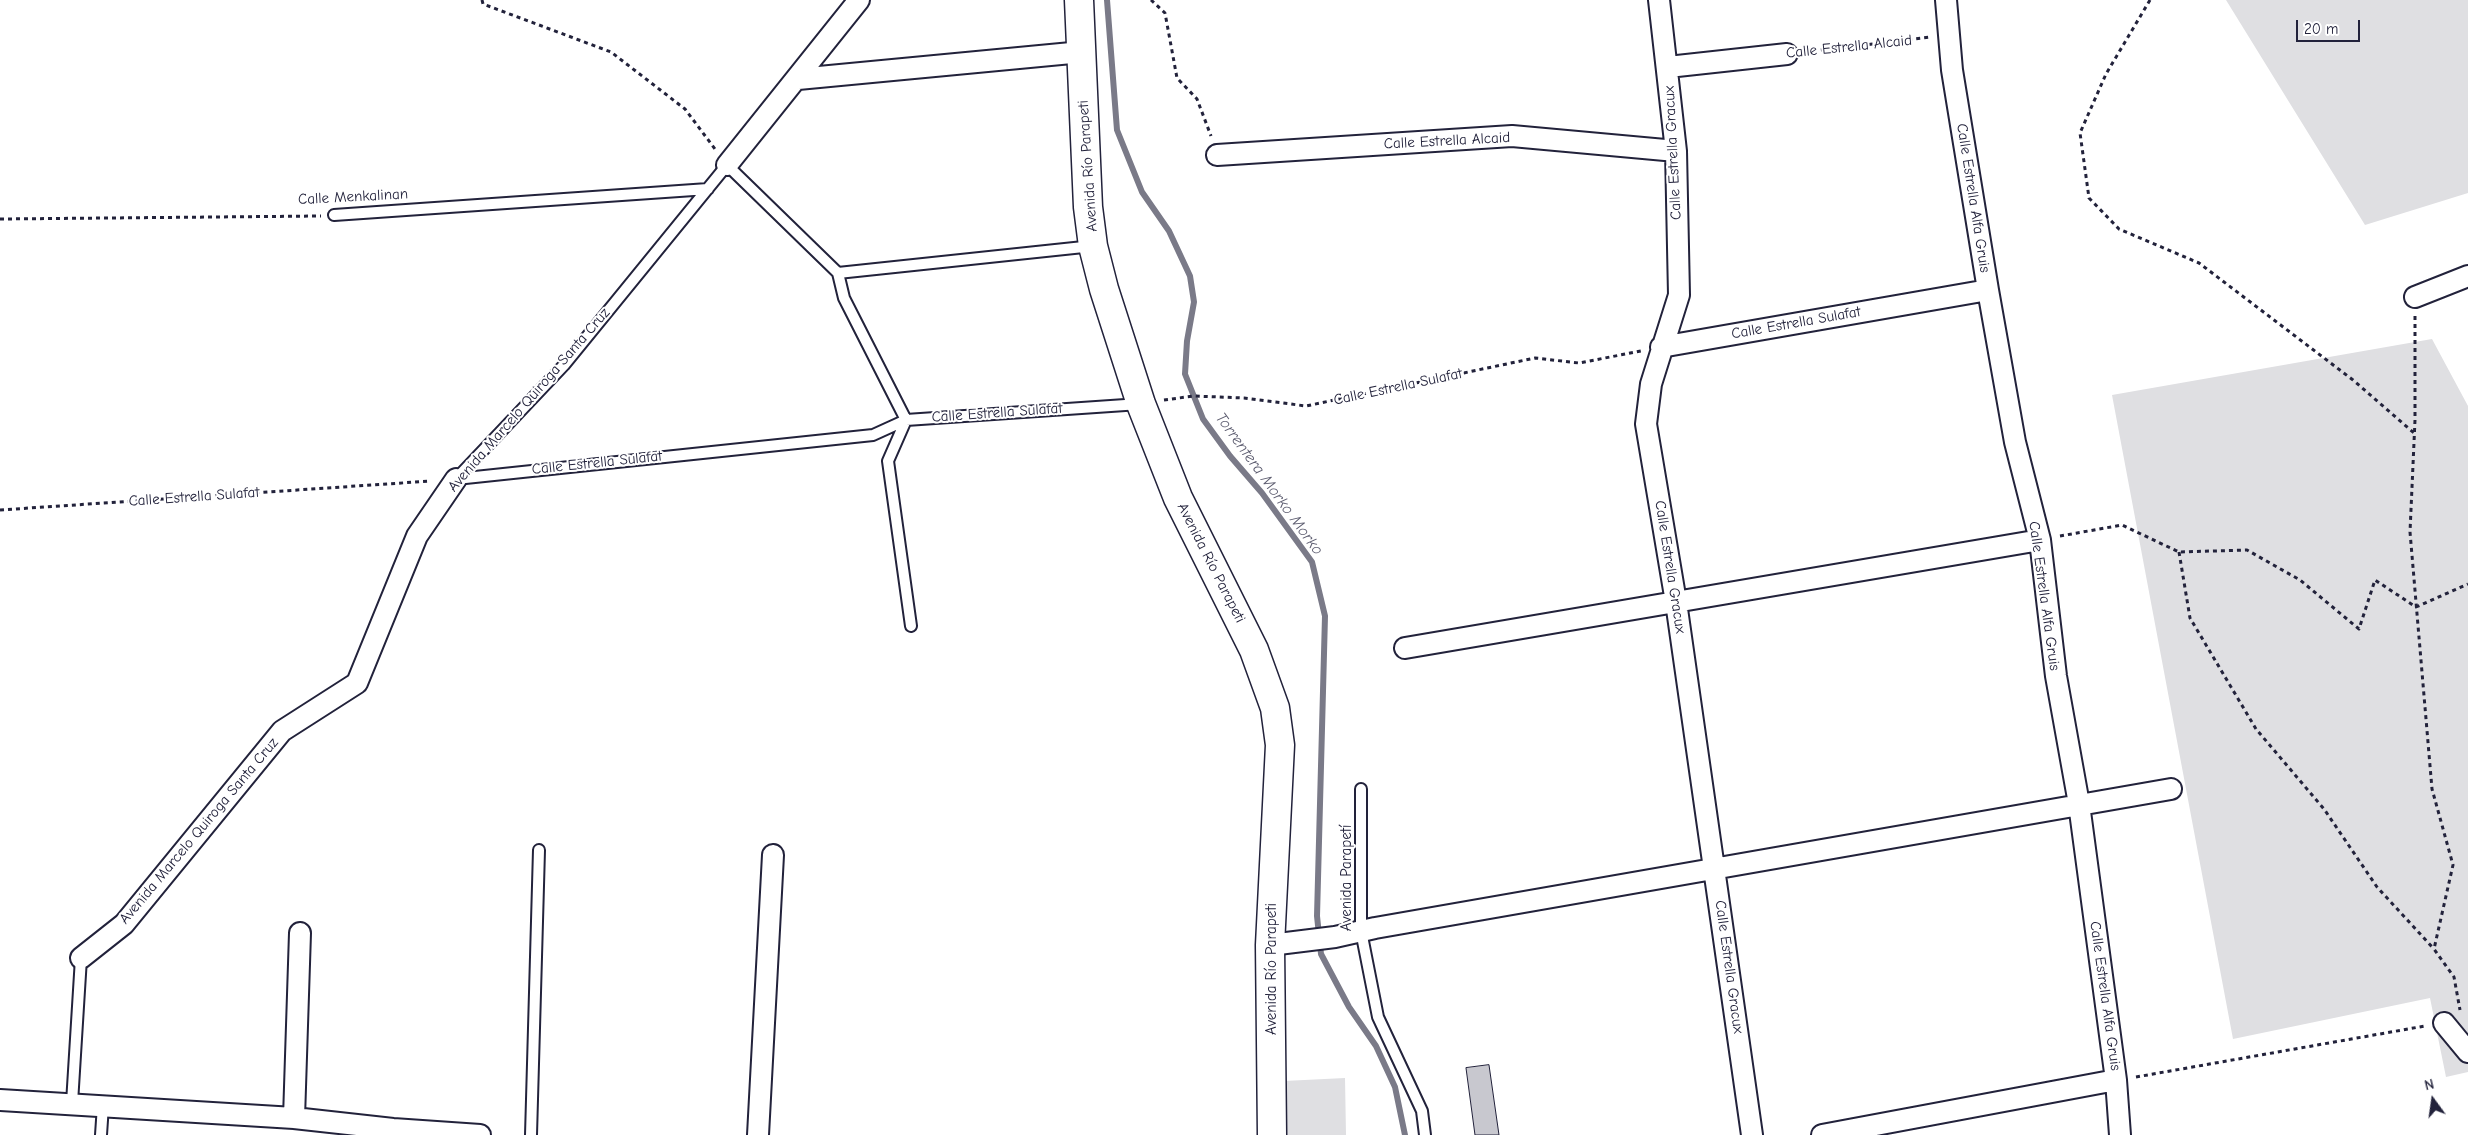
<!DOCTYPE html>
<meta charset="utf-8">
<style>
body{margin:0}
#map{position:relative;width:2468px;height:1135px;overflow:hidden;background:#fff;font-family:"Comic Neue",sans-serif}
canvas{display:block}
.north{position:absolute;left:2408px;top:1075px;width:50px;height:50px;-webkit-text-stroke:4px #fff;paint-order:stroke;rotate:346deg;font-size:14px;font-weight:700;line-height:20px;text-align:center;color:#22223b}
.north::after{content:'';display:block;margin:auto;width:18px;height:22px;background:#22223b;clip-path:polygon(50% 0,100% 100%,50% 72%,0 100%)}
.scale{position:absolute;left:2296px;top:20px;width:64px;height:22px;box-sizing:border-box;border:2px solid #22223b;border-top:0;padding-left:6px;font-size:15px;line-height:18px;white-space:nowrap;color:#22223b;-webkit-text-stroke:4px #fff;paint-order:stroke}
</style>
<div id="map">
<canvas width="2468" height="1135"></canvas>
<div class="north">N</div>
<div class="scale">20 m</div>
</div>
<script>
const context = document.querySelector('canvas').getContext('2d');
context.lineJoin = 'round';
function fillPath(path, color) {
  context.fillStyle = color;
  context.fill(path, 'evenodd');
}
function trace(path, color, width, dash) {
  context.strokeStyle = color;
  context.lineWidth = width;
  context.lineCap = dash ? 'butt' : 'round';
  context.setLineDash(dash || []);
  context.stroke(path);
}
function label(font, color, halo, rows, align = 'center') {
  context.font = font + ' "Comic Neue",sans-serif';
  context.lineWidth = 4;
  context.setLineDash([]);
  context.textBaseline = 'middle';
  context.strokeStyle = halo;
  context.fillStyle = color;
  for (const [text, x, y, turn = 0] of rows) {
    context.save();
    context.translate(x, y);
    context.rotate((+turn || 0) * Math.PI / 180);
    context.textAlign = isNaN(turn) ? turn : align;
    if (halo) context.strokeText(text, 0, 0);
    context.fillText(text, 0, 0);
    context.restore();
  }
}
fillPath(new Path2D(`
 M2226,0H2468V193L2365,225Z
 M2432,339L2468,406V1072L2446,1077L2430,998L2233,1039L2112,395Z
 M1345,1078L1346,1135H1285L1284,1081Z`), '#dfdfe2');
trace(new Path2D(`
 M1107,0L1117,130L1142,192L1169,231L1190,276L1194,302L1187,341L1185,374L1203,419L1230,456L1262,493L1312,562L1325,616L1317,916L1321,954L1349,1007L1376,1046L1395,1087L1405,1135`), '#7a7a88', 6);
const building = new Path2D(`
 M1489,1065L1499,1135H1475L1466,1068Z`);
fillPath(building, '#c8c8cf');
trace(building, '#22223b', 1);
const service = new Path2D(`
 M334,215L708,189
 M838,273L1093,246
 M906,420L888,461L911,626
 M456,479L564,365L727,165L838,273L844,298L906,420
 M456,479L873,435L906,420L1140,404
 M1361,789V931L1378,1017L1422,1111L1425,1135
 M72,1103L81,958
 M101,1135L103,1105
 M531,1135L539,850`);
const minor = new Path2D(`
 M1659,0L1676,151L1679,295L1651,384L1646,424L1676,602L1752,1135
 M1946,0L1952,70L1988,290L2015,442L2040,540L2056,676L2079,804L2116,1080L2120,1135
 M1668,67L1787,54
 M798,79L1082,52
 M1217,155L1512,136L1676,151
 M727,165L859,0
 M2415,297L2468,276
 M1661,347L1988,290
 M1405,648L2040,540
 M1270,945L1335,937L1375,928L2171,789
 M81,958L124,924L282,731L357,683L417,536L456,479
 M2444,1023L2468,1052
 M0,1100L294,1118L393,1129L480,1135
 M294,1118L300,933
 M758,1135L773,855
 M1822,1135L2116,1080`);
const secondary = new Path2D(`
 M1079,0L1088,207L1093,246L1104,289L1141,404L1178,498L1254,650L1275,708L1280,745L1270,945L1272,1135`);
trace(service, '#22223b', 14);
trace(minor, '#22223b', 24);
trace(secondary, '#22223b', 31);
trace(new Path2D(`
 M482,0L483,4L611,52L685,109L715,149
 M1151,0L1165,13L1177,78L1197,99L1211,136
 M2150,0L2106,74L2080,133L2089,198L2119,229L2199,263L2353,380L2414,433
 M1805,52L1931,37
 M0,219L321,216
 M2415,316V420L2410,532L2432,789L2453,865L2434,949L2454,977L2460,1010
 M1164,400L1194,396L1244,398L1306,406L1535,358L1579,363L1641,351
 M0,510L431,481
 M2060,536L2122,525L2179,552L2247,550L2300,580L2359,629L2375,580L2416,607L2468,584
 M2179,552L2190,618L2256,729L2324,809L2377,887L2434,949
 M2136,1077L2425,1026`), '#22223b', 3, [4, 4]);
trace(service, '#fff', 10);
trace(minor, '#fff', 20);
trace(secondary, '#fff', 28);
label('15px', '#22223b', '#fff', [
 ["Calle Estrella Alcaid",1849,47,-6],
 ["Calle Estrella Alcaid",1447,141,-3],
 ["Calle Estrella Gracux",1673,153,-93],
 ["Avenida Río Parapeti",1088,166,-94],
 ["Calle Menkalinan",353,197,-3],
 ["Calle Estrella Alfa Gruis",1973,198,81],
 ["Calle Estrella Sulafat",1796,323,-10],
 ["Calle Estrella Sulafat",1398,387,-12],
 ["Avenida Marcelo Quiroga Santa Cruz",529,400,-49],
 ["Calle Estrella Sulafat",997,413,-4],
 ["Calle Estrella Sulafat",597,463,-6],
 ["Calle Estrella Sulafat",194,497,-4],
 ["Avenida Río Parapeti",1211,563,63],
 ["Calle Estrella Gracux",1670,567,81],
 ["Calle Estrella Alfa Gruis",2044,596,82],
 ["Avenida Marcelo Quiroga Santa Cruz",199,831,-50],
 ["Avenida Parapetí",1347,878,-90],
 ["Calle Estrella Gracux",1729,967,82],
 ["Avenida Río Parapeti",1272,969,-90],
 ["Calle Estrella Alfa Gruis",2105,996,82]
]);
label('italic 16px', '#5c5c6f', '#fff', [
 ["Torrentera Morko Morko",1269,484,54]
]);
</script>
